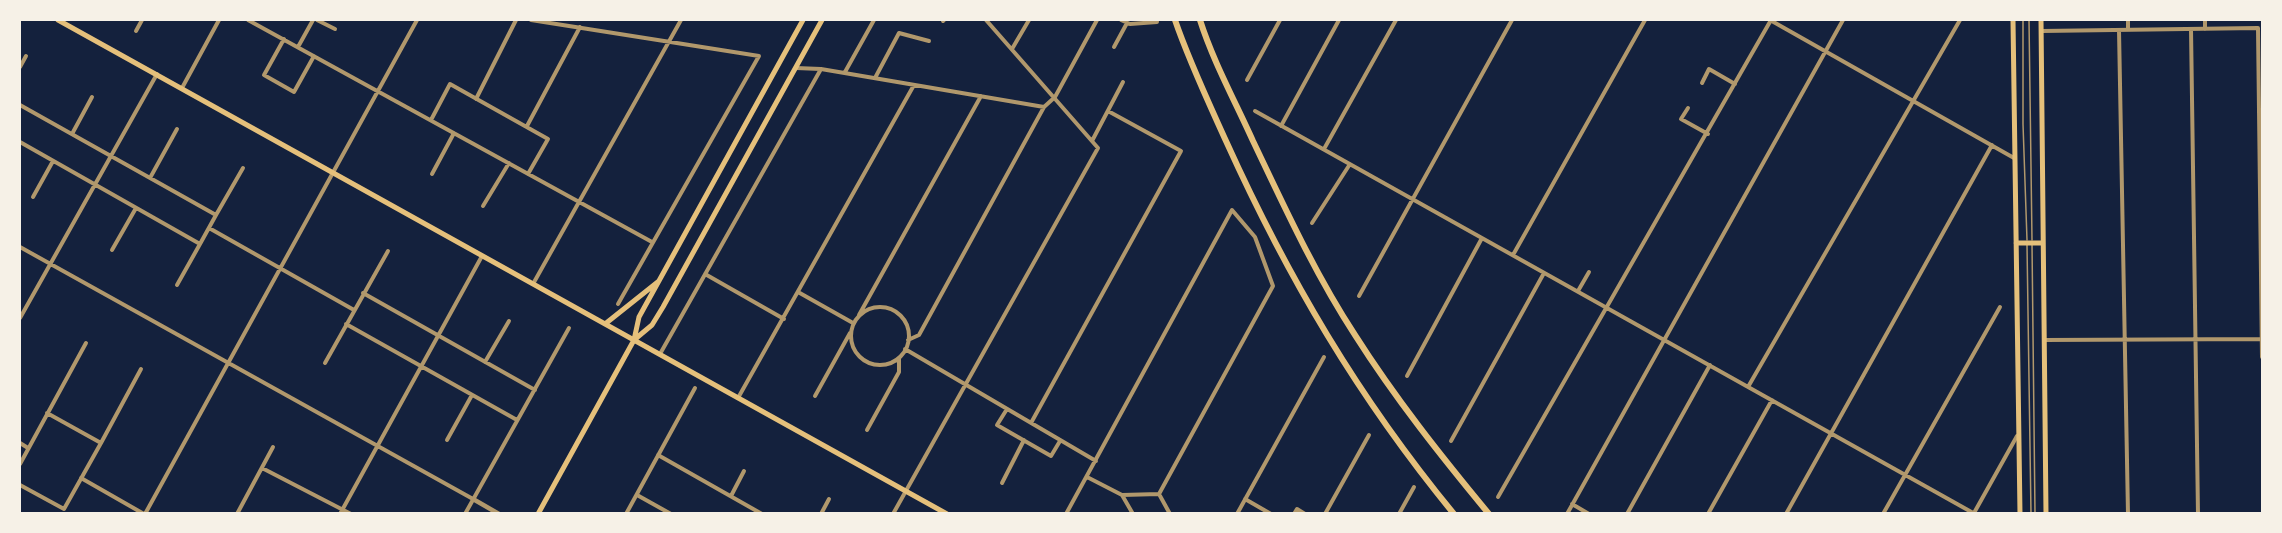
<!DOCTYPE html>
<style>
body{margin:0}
#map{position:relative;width:2282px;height:533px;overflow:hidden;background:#14213d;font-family:Figtree,sans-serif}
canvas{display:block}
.frame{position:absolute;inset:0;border:21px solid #f6f1e7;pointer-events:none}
</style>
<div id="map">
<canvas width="2282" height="533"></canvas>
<div class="frame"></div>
</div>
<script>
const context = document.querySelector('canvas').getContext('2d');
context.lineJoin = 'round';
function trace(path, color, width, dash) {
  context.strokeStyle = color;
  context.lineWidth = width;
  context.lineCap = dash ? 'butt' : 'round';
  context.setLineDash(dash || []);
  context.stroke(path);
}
trace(new Path2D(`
 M2023,20V124L2027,240
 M2029,20L2032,240
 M2032,244L2035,514
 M2027,245L2031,514`), '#b1986c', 1.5);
trace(new Path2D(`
 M248,20L652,242
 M317,20L335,29
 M531,20L759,56L618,304
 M1121,20L1130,24L1157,22L1156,20
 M1770,20L2014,158
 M2128,20V30
 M2205,20V29
 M943,21L944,20
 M2258,28L2262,357
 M2191,29L2198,514
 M2119,30L2128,514
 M136,31L142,20
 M2042,31L2258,28
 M284,39L264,75L294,92L314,56
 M298,47L313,20
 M1114,47L1127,23
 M1012,49L1029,20
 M20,67L26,56
 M821,69L1044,107
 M845,72L874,20
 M875,78L899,33L929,41
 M1247,80L1280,20
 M1702,83L1709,69L1735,84
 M182,88L219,20
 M476,99L516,20
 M20,105L216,215L200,244L20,142
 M1688,108L1681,119L1708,134
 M1255,111L1975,514
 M431,120L450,84L548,139L528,174
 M527,126L580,27
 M1281,126L1339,20
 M72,134L92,97
 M1092,141L1123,82
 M1324,149L1396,20
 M432,174L454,133
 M150,178L177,129
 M33,197L53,161
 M483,206L509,163
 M216,215L243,168
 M1312,223L1350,164
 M209,228L354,310
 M20,247L473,499
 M112,250L136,208
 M1513,255L1645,20
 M705,274L784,319
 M533,284L681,20
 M177,285L200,244
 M1578,291L1589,272
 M798,292L853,323
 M363,293L535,390
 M1359,296L1512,20
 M851 336a29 29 0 1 1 58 0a29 29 0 1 1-58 0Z
 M859,315L981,96
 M20,318L157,74
 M346,324L517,420
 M908,340L919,335L1044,107L1055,97L1097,20
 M2044,340L2262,339
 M905,349L1096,461
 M660,354L821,69L796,68
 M485,362L509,321
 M325,363L388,251
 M1407,376L1482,238
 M1748,387L1960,20
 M815,396L850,333
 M738,398L914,85
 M1007,409L997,425L1051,456L1060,441
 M1031,423L1181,151L1108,111
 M867,430L899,372V358
 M447,440L472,395
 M1451,441L1544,273
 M20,443L28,448
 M101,443L141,369
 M658,455L762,514
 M20,464L86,343
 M262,468L351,514
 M1087,477L1122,495L1159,494
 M81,478L144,514
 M1002,483L1024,440
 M20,485L64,509L101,443L47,413
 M1159,494L1170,514
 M637,495L671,514
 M1122,495L1133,514
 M731,496L744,471
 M1498,497L1771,20
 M1245,499L1271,514
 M1572,504L1589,514
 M1974,513L2017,436
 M145,514L417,20
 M237,514L273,447
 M340,514L482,256
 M465,514L569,328
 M626,514L695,388
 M821,514L829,499
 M893,514L1098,148L986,20
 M1066,514L1232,210L1255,237L1273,286L1159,494
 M1237,514L1324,357
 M1294,514L1297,509L1305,514
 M1325,514L1369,435
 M1399,514L1414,487
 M1567,514L1843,20
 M1627,514L1710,365
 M1708,514L1772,400
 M1786,514L1992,145
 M1883,514L2000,307`), '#b1986c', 4);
trace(new Path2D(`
 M473,499L499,514`), '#b1986c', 4.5);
trace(new Path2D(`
 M58,20L947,514
 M605,324L659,281
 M634,340L652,325L663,307L822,20
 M538,514L634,340L639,317L803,20`), '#e5c07b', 5);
trace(new Path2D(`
 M2013,20L2020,514
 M2041,20L2046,514
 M2016,243H2043`), '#e5c07b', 5);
trace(new Path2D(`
 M1175,20C1189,61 1208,101 1226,141C1288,278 1358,397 1454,514
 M1200,20C1213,61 1235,101 1253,141C1284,206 1315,274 1355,335C1395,398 1441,456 1489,514`), '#e5c07b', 6);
</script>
